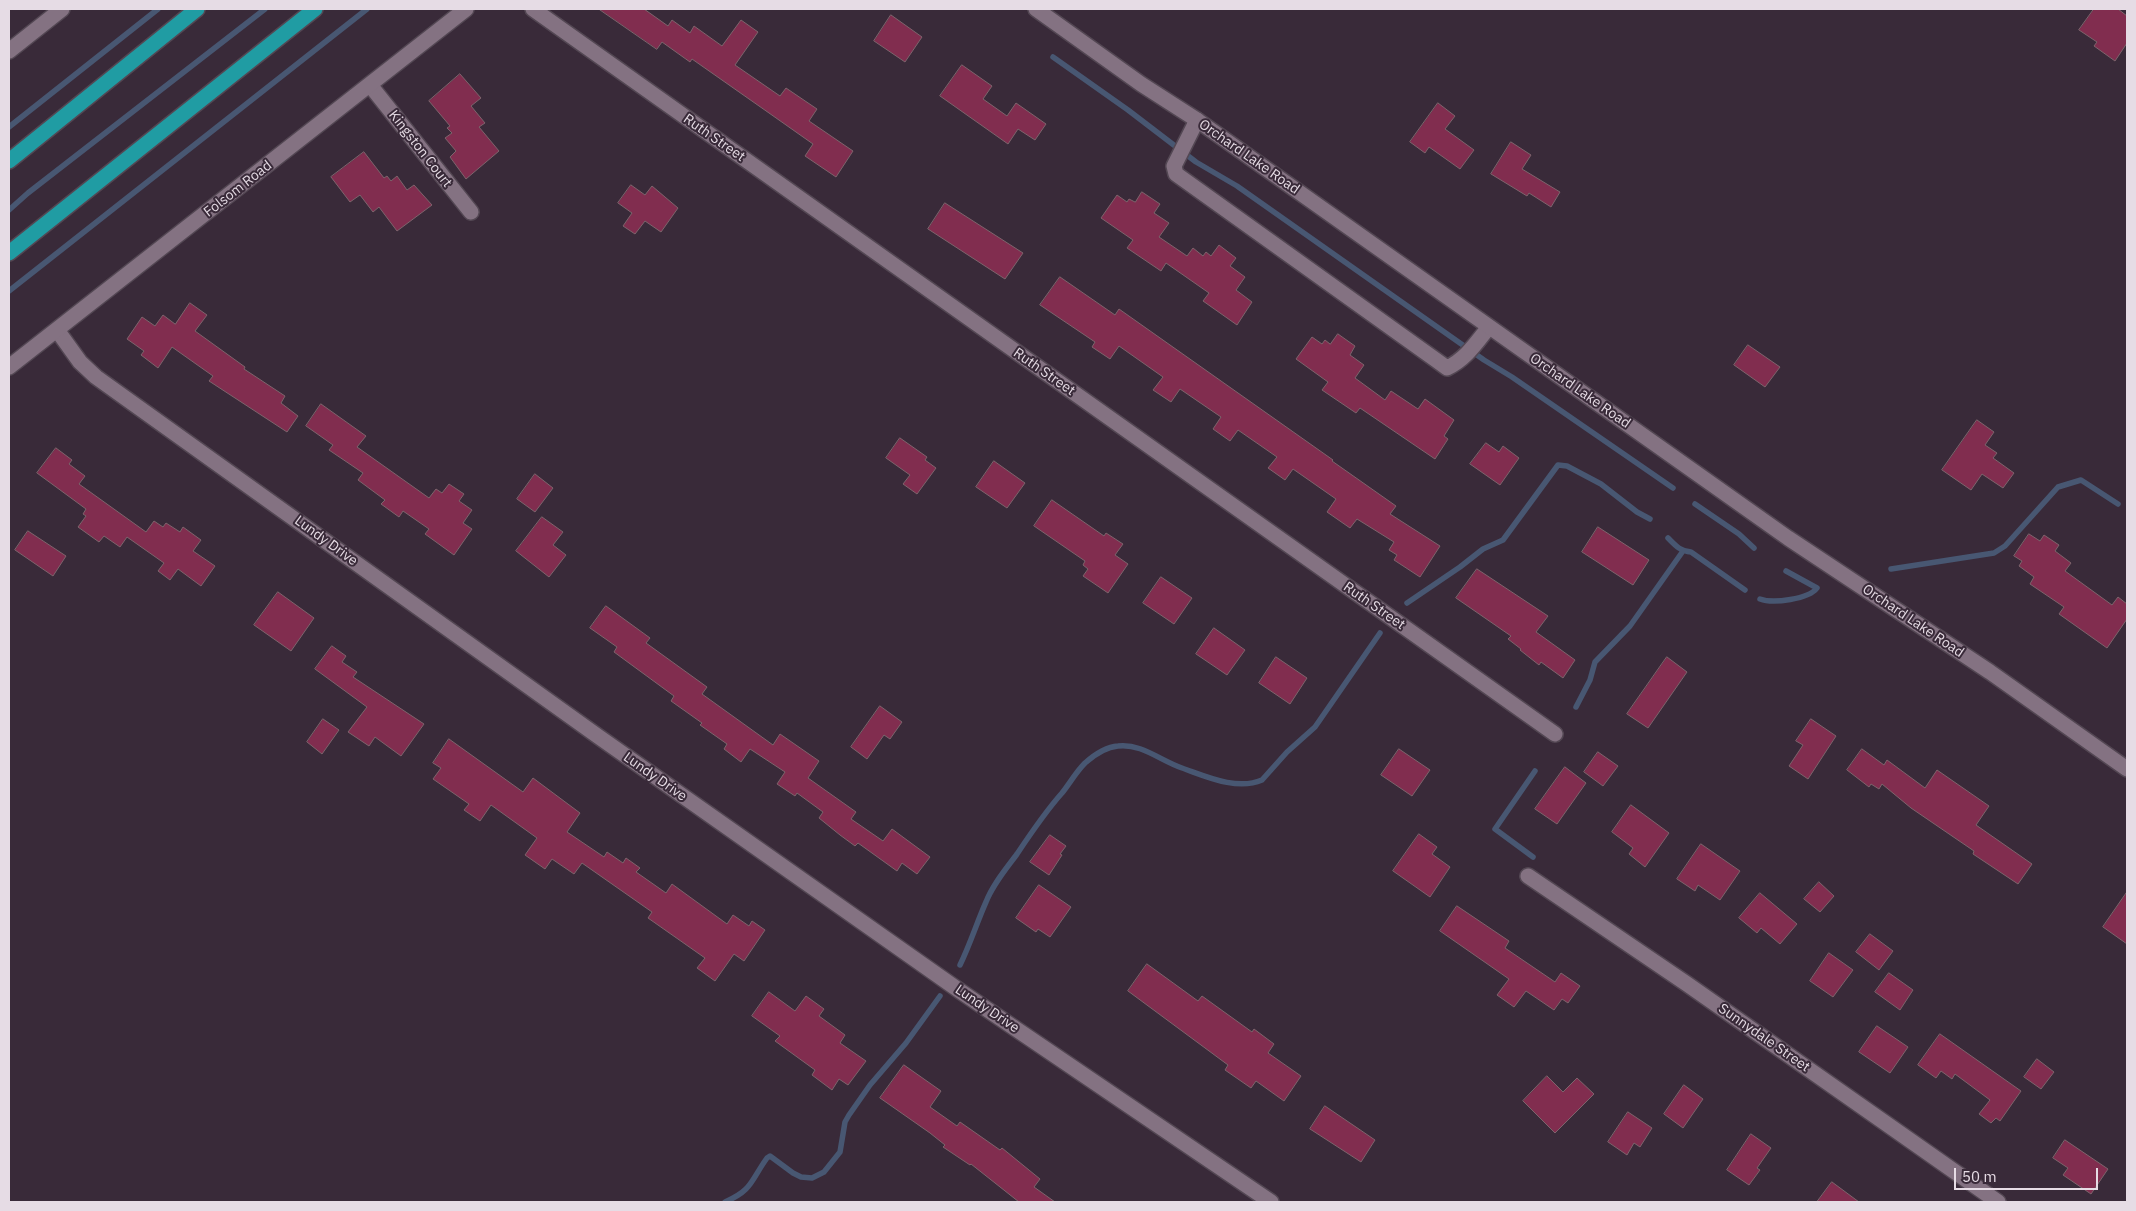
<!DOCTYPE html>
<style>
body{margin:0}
#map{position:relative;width:2136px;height:1211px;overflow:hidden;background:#392a39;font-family:"IBM Plex Sans",sans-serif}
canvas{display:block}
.frame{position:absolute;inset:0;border:10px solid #e6dce5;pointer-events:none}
.scale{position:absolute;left:1954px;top:1168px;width:144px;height:22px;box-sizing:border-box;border:2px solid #e6dce5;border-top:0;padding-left:6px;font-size:15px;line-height:18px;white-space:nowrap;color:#e6dce5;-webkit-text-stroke:4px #392a39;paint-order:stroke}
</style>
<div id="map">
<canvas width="2136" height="1211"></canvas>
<div class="frame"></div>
<div class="scale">50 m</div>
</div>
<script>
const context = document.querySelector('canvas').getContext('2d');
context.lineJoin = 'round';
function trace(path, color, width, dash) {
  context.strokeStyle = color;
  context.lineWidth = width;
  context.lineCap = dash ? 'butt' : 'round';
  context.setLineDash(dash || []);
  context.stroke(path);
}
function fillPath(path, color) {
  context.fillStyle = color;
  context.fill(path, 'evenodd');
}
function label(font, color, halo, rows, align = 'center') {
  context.font = font + ' "IBM Plex Sans",sans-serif';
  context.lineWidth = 4;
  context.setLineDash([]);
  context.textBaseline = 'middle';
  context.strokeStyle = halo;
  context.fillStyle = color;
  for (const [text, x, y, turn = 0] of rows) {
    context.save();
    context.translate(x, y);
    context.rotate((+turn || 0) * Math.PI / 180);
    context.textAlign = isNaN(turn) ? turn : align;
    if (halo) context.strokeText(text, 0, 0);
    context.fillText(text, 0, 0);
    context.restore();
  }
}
trace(new Path2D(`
 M1053,57L1128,110L1196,162L1237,186L1484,360L1512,377L1673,488
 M9,127L158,9
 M9,210L28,193L265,9
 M9,291L367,9
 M1695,504L1739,534L1754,548
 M1668,538C1676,546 1680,551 1691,552L1745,590
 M1891,569L1994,553L2005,546L2058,487L2081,480L2118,504
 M1760,599C1773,604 1809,599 1817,588L1786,571
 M1407,603L1460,567L1483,549L1503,540L1558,465L1567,466L1601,484L1637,512L1650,519
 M1576,707L1590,680L1595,662L1630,626L1683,551
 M1533,857L1495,829L1535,771
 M960,965C970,945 977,922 986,902C993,884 1006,869 1017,854C1031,833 1045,812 1062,793C1070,783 1076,772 1085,763C1094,755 1105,747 1118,746C1141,743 1161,761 1182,768C1205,776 1237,791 1262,780L1287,752L1315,727L1380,633
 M725,1202C753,1190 751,1180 767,1158L770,1156L793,1173L801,1177L812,1178L824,1172L840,1152L845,1122L849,1115L870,1085L906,1043L940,996`), '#485772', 5.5);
const building = new Path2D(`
 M599,9H644L668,26L672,20L690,33L694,26L722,46L741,20L758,32L735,65L780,96L786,88L817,109L809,121L853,151L836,177L805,156L813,144L769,113L692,59L690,62L662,42L657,49Z
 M2094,9H2118L2127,16V43L2115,61L2094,46L2097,42L2079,30Z
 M891,15L922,37L905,62L874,41Z
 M962,65L992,86L983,99L1007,116L1016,103L1046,124L1035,140L1018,129L1008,144L940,96Z
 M460,74L481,98L471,106L485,123L479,127L499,151L466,179L450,157L456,151L445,138L452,133L447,128L450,126L429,101Z
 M1438,103L1455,116L1445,129L1474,150L1460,169L1429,147L1425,153L1410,142Z
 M1511,142L1531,155L1522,169L1560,192L1551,207L1529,193L1527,196L1491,174Z
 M364,152L384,178L387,176L391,181L397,176L407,190L414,185L432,205L397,231L379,207L373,212L360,195L350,202L331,177Z
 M631,185L645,195L652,186L678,208L661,232L645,221L635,234L623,226L632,213L618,203Z
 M1142,192L1160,204L1154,213L1169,223L1159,237L1187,256L1193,248L1203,256L1206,252L1211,256L1219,245L1236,258L1230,266L1245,277L1236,290L1252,302L1237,325L1203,301L1209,293L1166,263L1161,271L1127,248L1133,240L1101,218L1117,195L1127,202L1129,199L1135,202Z
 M945,203L1023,253L1005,279L928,229Z
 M1060,277L1115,315L1119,309L1333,460L1332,461L1396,506L1390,514L1440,546L1420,577L1394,560L1397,555L1389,550L1394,542L1357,519L1350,528L1327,512L1336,499L1293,469L1285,480L1268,468L1277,457L1238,430L1230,441L1213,429L1221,417L1180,389L1171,402L1153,390L1163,377L1119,346L1110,359L1092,347L1095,342L1040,305Z
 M190,303L207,315L195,331L245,367L244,369L285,396L281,403L298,416L287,432L209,381L213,376L172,347L158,368L141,355L144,351L127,339L142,317L155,326L163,315L175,324Z
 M1338,334L1355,346L1350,355L1364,365L1355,378L1385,400L1391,391L1418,409L1425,399L1454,420L1444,436L1448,439L1435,459L1360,408L1356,413L1322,390L1328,382L1296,359L1312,337L1322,344L1325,340L1330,344Z
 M1748,345L1780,367L1765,387L1734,365Z
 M321,404L366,436L357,447L429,498L436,489L442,493L449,484L464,494L459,501L472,510L463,523L472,529L454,555L425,534L429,529L403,511L399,517L381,504L385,500L358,480L363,473L329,450L333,445L306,426Z
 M1977,420L1994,432L1985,445L1997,453L1993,458L2014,473L2003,488L1982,474L1971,490L1942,470Z
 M900,438L927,457L925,460L936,468L917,494L903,484L910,475L886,458Z
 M1486,443L1499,452L1503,446L1519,458L1500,485L1470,464Z
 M56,448L72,460L69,464L85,476L79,484L146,532L154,521L163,527L166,523L180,532L183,527L201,540L193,551L215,566L201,586L178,569L170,580L158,571L164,563L127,537L120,547L104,536L99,542L78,527L86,516L83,514L86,509L37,473Z
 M994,461L1025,483L1007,508L976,487Z
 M535,474L553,488L535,512L517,499Z
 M1052,500L1104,536L1106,533L1123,544L1115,555L1128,564L1108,593L1083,576L1088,569L1083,565L1085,561L1034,526Z
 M542,517L563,532L553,545L566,555L549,577L516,551Z
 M1598,527L1649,560L1633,585L1582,552Z
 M28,531L66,556L53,576L15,550Z
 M2029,534L2040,541L2044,535L2059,545L2055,551L2071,563L2065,571L2112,605L2118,597L2127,604V619L2107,648L2059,614L2064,607L2030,584L2034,577L2019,566L2022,561L2014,556Z
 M1477,569L1548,616L1536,632L1575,660L1563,678L1541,662L1539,665L1520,650L1521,649L1508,639L1511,636L1456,598Z
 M1161,577L1192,598L1174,624L1143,603Z
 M278,592L314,618L291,651L254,625Z
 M606,606L650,638L646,643L707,687L702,694L773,745L780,734L819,761L808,778L856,812L851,819L883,841L892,829L930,857L917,874L902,863L897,871L858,843L855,846L840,835L819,818L823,812L797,793L795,796L777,784L785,772L750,749L741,762L724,749L727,744L700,725L702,723L671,701L674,696L614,652L617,647L590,628Z
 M1214,628L1245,650L1227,675L1196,654Z
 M332,646L346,656L342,662L357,672L353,677L424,724L401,756L375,737L369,746L348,732L367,707L315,669Z
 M1276,657L1307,678L1290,704L1259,683Z
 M1667,657L1687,672L1648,728L1627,714Z
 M880,706L902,722L890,739L884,735L867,759L851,747Z
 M323,719L339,730L322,754L307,742Z
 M1811,719L1836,736L1808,779L1789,766L1803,745L1796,741Z
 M449,739L523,792L533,778L580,813L567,832L604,857L607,852L623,863L626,858L640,868L636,872L666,893L672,884L727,924L733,915L749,926L752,921L765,930L744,961L734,954L715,981L697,968L705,958L648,918L652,912L582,863L574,874L552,859L545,869L525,855L537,838L491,805L480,821L464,810L469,804L433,779L441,768L433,763Z
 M1399,749L1430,770L1412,796L1381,775Z
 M1862,749L1884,765L1887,760L1925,788L1937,770L1989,806L1976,825L2032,864L2018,884L1973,854L1974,851L1911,808L1882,784L1879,789L1871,784L1869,787L1847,770Z
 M1598,752L1618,766L1603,786L1584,772Z
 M1565,767L1586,783L1557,824L1535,809Z
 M1631,805L1669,833L1645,867L1629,854L1633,848L1612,832Z
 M1419,834L1437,847L1432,854L1450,867L1430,897L1393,871Z
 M1050,835L1066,846L1060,854L1062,855L1049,875L1030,862Z
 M1701,844L1740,871L1720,900L1698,885L1695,891L1677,879Z
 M1819,882L1834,896L1820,912L1804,899Z
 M1039,885L1071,907L1050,937L1038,929L1036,932L1016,918Z
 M2127,892V944L2103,927Z
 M1760,893L1797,924L1780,944L1761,928L1757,933L1739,918Z
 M1457,906L1509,941L1505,948L1555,982L1561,973L1580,986L1568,1003L1562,999L1554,1010L1526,991L1514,1007L1497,995L1509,979L1440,931Z
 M1870,934L1893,951L1879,970L1856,952Z
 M1829,953L1853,970L1833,997L1810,981Z
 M1147,964L1198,1001L1202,996L1252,1032L1254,1029L1274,1044L1268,1053L1301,1076L1284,1101L1256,1081L1251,1088L1225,1070L1228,1065L1128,991Z
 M1889,973L1913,990L1900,1010L1875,992Z
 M769,992L795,1011L806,996L824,1009L819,1016L845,1035L840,1043L866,1061L848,1085L839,1079L832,1090L812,1075L815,1070L775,1041L780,1036L752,1016Z
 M1877,1026L1908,1047L1890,1073L1859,1052Z
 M1940,1034L2021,1091L2000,1121L1996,1118L1991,1123L1979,1114L1990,1100L1955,1074L1952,1079L1941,1071L1936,1078L1918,1065Z
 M2037,1059L2054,1072L2041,1089L2024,1077Z
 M904,1065L941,1091L930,1107L957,1126L960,1122L1000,1150L1002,1148L1040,1179L1034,1187L1055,1202H1019L971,1164L970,1165L943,1147L945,1145L930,1133L880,1098Z
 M1547,1076L1563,1092L1577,1078L1594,1094L1555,1133L1523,1101Z
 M1684,1085L1703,1099L1683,1128L1664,1114Z
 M1325,1106L1375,1140L1361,1162L1310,1129Z
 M1628,1112L1652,1128L1640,1147L1634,1143L1627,1155L1608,1142Z
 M1751,1134L1771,1148L1757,1168L1760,1170L1749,1185L1727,1170Z
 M2065,1140L2108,1169L2091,1194L2063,1175L2068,1168L2053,1158Z
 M1832,1182L1859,1202H1817Z`);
fillPath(building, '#812d4f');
trace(building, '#7d646c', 1);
const street = new Path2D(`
 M533,9L1555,734
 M370,85L471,212
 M1197,120L1174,166L1176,174L1436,360L1447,368C1466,359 1476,343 1489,327
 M57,330L80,362L96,377L599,737L960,991L1271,1202
 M1528,876L1687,984L1998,1202`);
const secondary = new Path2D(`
 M1036,9L1141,84L1197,120L1788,538L1990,672L2127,769
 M9,51L62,9
 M9,367L466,9`);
const highway = new Path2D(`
 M9,161L197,9
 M9,253L315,9`);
trace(street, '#534753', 18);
trace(secondary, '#534753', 18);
trace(highway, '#534753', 18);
trace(street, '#847282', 15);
trace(secondary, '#847282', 15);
trace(highway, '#209ca3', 15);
label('14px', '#e6dce5', '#392a39', [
 ["Ruth Street",714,138,35],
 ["Kingston Court",420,149,52],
 ["Orchard Lake Road",1249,157,35],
 ["Folsom Road",238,189,-38],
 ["Ruth Street",1044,372,35],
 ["Orchard Lake Road",1580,391,35],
 ["Lundy Drive",326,541,36],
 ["Ruth Street",1374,606,35],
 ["Orchard Lake Road",1913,621,34],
 ["Lundy Drive",655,777,35],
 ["Lundy Drive",987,1009,34],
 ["Sunnydale Street",1764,1038,35]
]);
</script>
